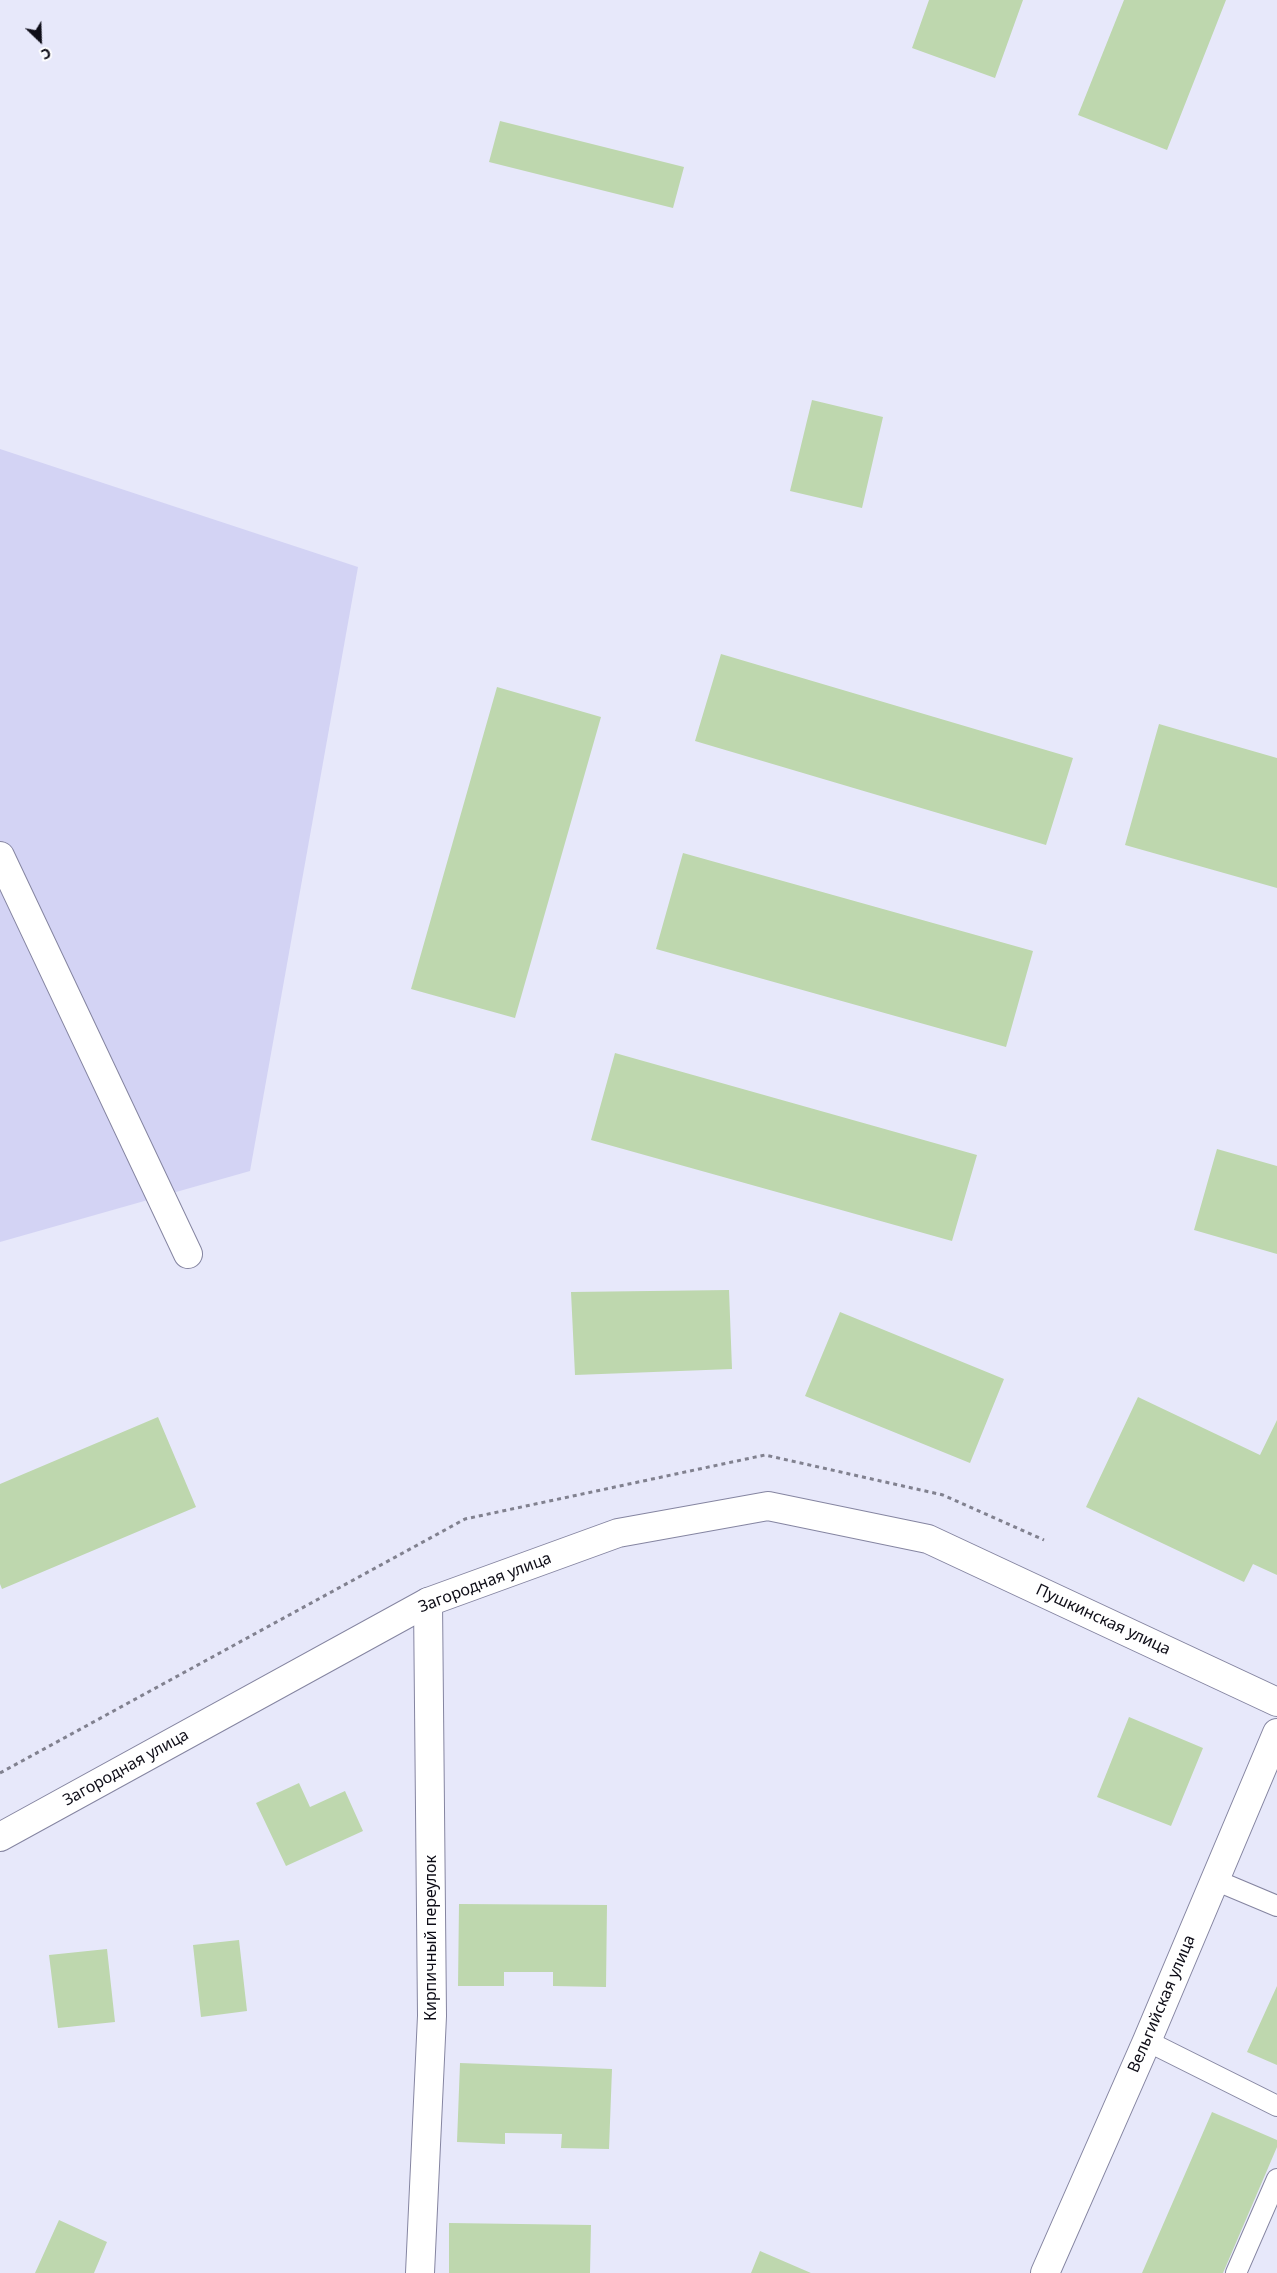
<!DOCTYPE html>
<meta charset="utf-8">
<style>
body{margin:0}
#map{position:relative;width:1277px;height:2273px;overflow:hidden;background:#e7e8fa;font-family:"Noto Sans",sans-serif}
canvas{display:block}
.north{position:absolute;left:15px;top:15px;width:50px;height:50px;-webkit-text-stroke:4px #fff;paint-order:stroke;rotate:156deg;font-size:14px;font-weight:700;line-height:20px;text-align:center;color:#0e0d17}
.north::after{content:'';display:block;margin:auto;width:18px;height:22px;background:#0e0d17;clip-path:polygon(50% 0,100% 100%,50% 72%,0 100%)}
</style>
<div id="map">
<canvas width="1277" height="2273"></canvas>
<div class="north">С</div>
</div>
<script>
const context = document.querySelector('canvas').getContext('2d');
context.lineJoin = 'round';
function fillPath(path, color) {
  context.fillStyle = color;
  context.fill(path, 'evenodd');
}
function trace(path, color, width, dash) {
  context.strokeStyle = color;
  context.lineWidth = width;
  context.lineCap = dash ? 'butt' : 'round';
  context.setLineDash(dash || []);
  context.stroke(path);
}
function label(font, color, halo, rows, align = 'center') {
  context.font = font + ' "Noto Sans",sans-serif';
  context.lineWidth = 5;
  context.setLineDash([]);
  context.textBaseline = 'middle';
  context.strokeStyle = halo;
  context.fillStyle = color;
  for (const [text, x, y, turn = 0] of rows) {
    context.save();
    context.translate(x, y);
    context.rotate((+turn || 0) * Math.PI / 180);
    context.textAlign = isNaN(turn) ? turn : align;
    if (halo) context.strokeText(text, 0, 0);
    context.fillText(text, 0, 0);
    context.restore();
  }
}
fillPath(new Path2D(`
 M0,449L358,567L250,1171L0,1242Z`), '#d3d3f4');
fillPath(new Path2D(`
 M929,0H1023L995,78L912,48Z
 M1124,0H1226L1167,150L1078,115Z
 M500,121L684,167L673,208L489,162Z
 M812,400L883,417L862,508L790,491Z
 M721,654L1073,758L1046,845L695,741Z
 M497,687L601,717L515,1018L411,989Z
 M1159,724L1277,758V888L1125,845Z
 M683,853L1033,951L1006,1047L656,949Z
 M615,1053L977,1155L952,1241L591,1140Z
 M1217,1149L1277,1166V1254L1194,1230Z
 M729,1290L732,1369L575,1375L571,1292Z
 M840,1312L1004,1379L970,1463L805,1396Z
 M1138,1397L1260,1455L1277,1420V1575L1253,1564L1244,1582L1086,1507Z
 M158,1417L196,1507L2,1589L0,1584V1484Z
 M1129,1717L1203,1748L1171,1826L1097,1797Z
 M299,1783L310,1807L345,1791L363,1831L286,1866L256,1803Z
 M459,1904L607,1905L606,1987L553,1986V1972H504V1986H458Z
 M239,1940L247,2011L201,2017L193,1945Z
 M107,1949L115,2022L58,2028L49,1955Z
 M1277,1986V2065L1247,2052Z
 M460,2063L612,2069L609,2149L561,2148L562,2134L505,2133V2144L457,2142Z
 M1212,2112L1277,2140V2147L1223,2273H1142Z
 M59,2220L107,2242L94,2273H35Z
 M449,2223L591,2225L590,2273H449Z
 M760,2251L811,2273H751Z`), '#bed7ae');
const lane = new Path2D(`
 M1215,1880L1277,1906
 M1147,2041L1277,2106
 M1236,2273L1277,2179`);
const street = new Path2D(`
 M0,856L188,1254
 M420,2273L432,2016L428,1602
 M1045,2273L1147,2041L1277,1733`);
const secondary = new Path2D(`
 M0,1837L428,1602L618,1533L768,1506L928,1539L1277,1702`);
trace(lane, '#8585a1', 22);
trace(street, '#8585a1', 30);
trace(secondary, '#8585a1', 30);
trace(new Path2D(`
 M0,1773L465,1519L765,1455L943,1495L1044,1540`), '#81818f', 3, [4, 4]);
trace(lane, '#fff', 20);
trace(street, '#fff', 28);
trace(secondary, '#fff', 28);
label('16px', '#0e0d17', '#fff', [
 ["Загородная улица",485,1583,-21],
 ["Пушкинская улица",1103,1620,25],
 ["Загородная улица",126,1768,-29],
 ["Кирпичный переулок",431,1938,-90],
 ["Вельгийская улица",1162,2004,-67]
]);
</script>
